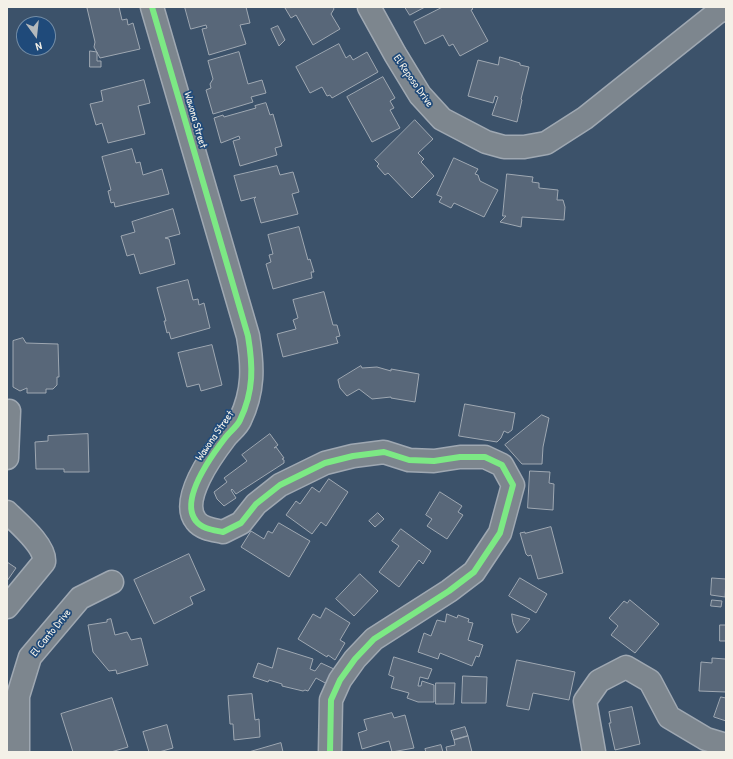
<!DOCTYPE html>
<style>
body{margin:0}
#map{position:relative;width:733px;height:759px;overflow:hidden;background:#3c526a;font-family:"Patrick Hand",sans-serif}
canvas{display:block}
.frame{position:absolute;inset:0;border:8px solid #f4f1e8;pointer-events:none}
.north{position:absolute;left:16px;top:16px;width:40px;height:40px;box-sizing:border-box;background:#1f4a7a;border:1px solid #748da6;border-radius:50%;rotate:165deg;font-size:11px;font-weight:700;line-height:16px;text-align:center;color:#f4f1e8}
.north::after{content:'';display:block;margin:auto;width:14px;height:18px;background:#b4b9bc;clip-path:polygon(50% 0,100% 100%,50% 72%,0 100%)}
</style>
<div id="map">
<canvas width="733" height="759"></canvas>
<div class="frame"></div>
<div class="north">N</div>
</div>
<script>
const context = document.querySelector('canvas').getContext('2d');
context.lineJoin = 'round';
function fillPath(path, color) {
  context.fillStyle = color;
  context.fill(path, 'evenodd');
}
function trace(path, color, width, dash) {
  context.strokeStyle = color;
  context.lineWidth = width;
  context.lineCap = dash ? 'butt' : 'round';
  context.setLineDash(dash || []);
  context.stroke(path);
}
function label(font, color, halo, rows, align = 'center') {
  context.font = font + ' "Patrick Hand",sans-serif';
  context.lineWidth = 3.5;
  context.setLineDash([]);
  context.textBaseline = 'middle';
  context.strokeStyle = halo;
  context.fillStyle = color;
  for (const [text, x, y, turn = 0] of rows) {
    context.save();
    context.translate(x, y);
    context.rotate((+turn || 0) * Math.PI / 180);
    context.textAlign = isNaN(turn) ? turn : align;
    if (halo) context.strokeText(text, 0, 0);
    context.fillText(text, 0, 0);
    context.restore();
  }
}
const building = new Path2D(`
 M92,7H119L122,20L127,19L128,25L133,23L140,49L100,58L94,47L95,42L87,8Z
 M185,7H246L250,23L240,25L246,44L209,55L202,29L207,28L206,25L191,29Z
 M333,7L334,9L331,14L340,29L313,45L296,15L291,18L285,8Z
 M405,7H425L410,15Z
 M443,7H471L473,9L471,10L488,41L460,56L453,44L449,46L443,35L425,44L414,22Z
 M278,26L285,40L279,46L271,29Z
 M339,44L346,58L350,55L353,60L367,52L378,72L332,98L330,95L327,96L322,87L310,93L296,67Z
 M90,51L97,52V61H101V67H90Z
 M239,52L248,84L262,80L266,93L251,97L253,102L213,114L206,90L211,88L210,84L213,79L208,61Z
 M500,57L520,63V65L529,67L521,99L522,100L517,122L492,115L498,97L495,96L493,103L468,96L478,60L498,65Z
 M383,77L395,98L390,101L394,108L390,110L400,128L372,142L347,97Z
 M144,80L150,103L138,106L145,134L108,143L102,123L96,125L90,104L103,101L101,91Z
 M266,103L270,115L273,114L282,146L275,148L277,155L240,166L233,141L240,139L239,136L221,143L214,118L223,115L224,117L256,108L255,106Z
 M415,120L433,139L418,153L424,159L421,162L434,176L412,198L388,173L385,175L377,166L379,164L375,160Z
 M132,149L136,163L140,162L143,175L162,169L169,194L115,207L114,202L111,203L108,191L111,190L102,157Z
 M454,158L478,169L475,174L478,175L480,181L498,190L484,217L454,203L451,208L439,202L442,197L437,195Z
 M277,166L280,175L293,172L299,192L292,194L298,214L261,223L254,199L256,197L241,201L234,176Z
 M507,174L533,177L532,182L539,183V188L558,190L557,200H563L565,207L564,220L522,217L521,227L500,222L506,216H503Z
 M173,209L180,234L165,238L169,239L175,264L140,274L134,254L127,256L121,236L135,232L132,222Z
 M299,227L308,260L310,259L314,272H311L312,278L273,289L266,264L271,262L269,255L273,254L268,235Z
 M188,280L193,300L198,299L199,305L204,303L210,328L171,339L169,332L167,333L164,321H166L157,288Z
 M324,292L333,325H337L340,336L336,337L338,343L283,357L277,334L296,329L293,320L298,318L293,300Z
 M23,338L26,343L58,344L59,377H57V385L53,389H46V393H27V388L20,391L13,387V341Z
 M212,345L222,385L201,391L199,384L187,387L178,353Z
 M361,366L362,368L377,367L391,371V369L419,374L415,402L391,398V397L372,399L359,389L347,396L340,388L338,380Z
 M465,404L515,413L512,430L508,433L504,431L501,438L497,442L459,436Z
 M542,415L549,418L543,447L542,464H522L505,445Z
 M88,434L89,472H64V469H36L35,442L48,441V436Z
 M270,434L278,445L274,448L276,447L284,458L282,459L284,460V463L236,494L232,489L231,490L236,498L224,506L217,499L214,492L227,482L224,478L247,461L242,455Z
 M530,471L550,472L549,483L554,484L553,510L528,508Z
 M329,479L348,492L326,526L321,522L312,534L286,515L296,501L300,504L312,487L319,492Z
 M440,492L462,506L458,512L463,515L447,539L427,526L432,519L426,515Z
 M378,513L384,519L375,527L369,521Z
 M279,523L310,541L289,577L241,547L251,531L264,539L268,531L272,533Z
 M551,527L563,573L538,579L531,555L528,556L526,554L520,533L525,532V533Z
 M401,529L431,551L423,564L419,560L399,587L379,572L399,546L392,541Z
 M189,554L205,590L190,597L193,604L154,624L134,580Z
 M7,562L16,568L7,581Z
 M360,574L378,591L354,616L336,599Z
 M520,578L547,594L536,613L509,596Z
 M712,578L726,579L725,597L711,595Z
 M630,600L659,624L635,653L611,635L618,626L609,618L624,601L627,603Z
 M712,600L722,601L721,607L711,606Z
 M326,608L350,623L340,640L345,643L335,660L328,655L327,657L298,639L313,614L320,618Z
 M447,614L457,618L458,615L469,619L468,622L473,623L468,640L483,645L479,657L476,656L472,666L440,653L438,659L418,652L424,633L431,636L437,620L445,622Z
 M512,614L530,619L520,631L517,633L513,623Z
 M111,619L115,635L127,632L131,640L141,638L148,665L117,674L116,670L109,671L93,652L88,625L107,622V620Z
 M720,625H726V641H720Z
 M278,648L313,659L310,669L315,671L321,663L334,669L327,684L316,678L308,691L305,690L303,691L282,686V684L269,680L268,682L253,677L258,663L272,668Z
 M394,657L432,669L428,679L420,677L418,686H421L422,681L434,685V702H418L407,698L409,693L391,688L394,677L389,675Z
 M726,657V692L699,691L701,662L712,663V658L725,659Z
 M517,660L575,672L569,700L533,693L529,710L507,706Z
 M463,676L487,677L486,703H462Z
 M436,683H455L454,704H436Z
 M252,694L255,720L259,719L260,737L234,740L233,724H230L228,696Z
 M721,697L726,698V721L714,717Z
 M112,698L128,747L111,752H73L61,714Z
 M632,707L640,744L615,750L609,723H611L609,712Z
 M392,713L394,718L405,715L414,748L392,752L389,741L362,749L358,733L367,730L364,720Z
 M167,725L173,748L159,752H149L143,732Z
 M465,727L468,736L454,740L451,731Z
 M468,736L472,752H447L446,747L455,745L454,740Z
 M281,743L283,752H249Z
 M441,745L443,752H426L425,749Z`);
fillPath(building, '#586779');
trace(building, '#9fa8b2', 1);
const minor = new Path2D(`
 M152,7L248,336C253,366 254,391 240,420C237,427 229,432 225,438C212,455 179,500 196,521C202,529 214,530 223,532L241,523L256,504L280,485L325,463L353,456L384,452L409,460L434,461L460,457H485L502,465L513,485L500,533L474,572L449,591L374,639L355,659L340,680L331,700L330,752
 M369,7L395,54L420,95L442,119L486,142L504,147H524L546,143L585,118L718,12L726,9
 M7,458L9,411
 M7,512C18,523 46,546 44,562L7,607
 M18,752V696L30,657L80,598L112,582
 M594,752L585,701L599,681L626,667L650,681L669,717L706,739L726,745`);
trace(minor, '#9fa8b2', 25);
trace(minor, '#7d868e', 22);
trace(new Path2D(`
 M152,7L248,336C253,366 254,391 240,420C237,427 229,432 225,438C212,455 179,500 196,521C202,529 214,530 223,532L241,523L256,504L280,485L325,463L353,456L384,452L409,460L434,461L460,457H485L502,465L513,485L500,533L474,572L449,591L374,639L355,659L340,680L331,700L330,752`), '#7ce984', 6);
label('11px', '#f4f1e8', '#1f4a7a', [
 ["El Reposo Drive",413,81,55],
 ["Wawona Street",195,120,74],
 ["Wawona Street",215,436,-55],
 ["El Canto Drive",51,633,-51]
]);
</script>
